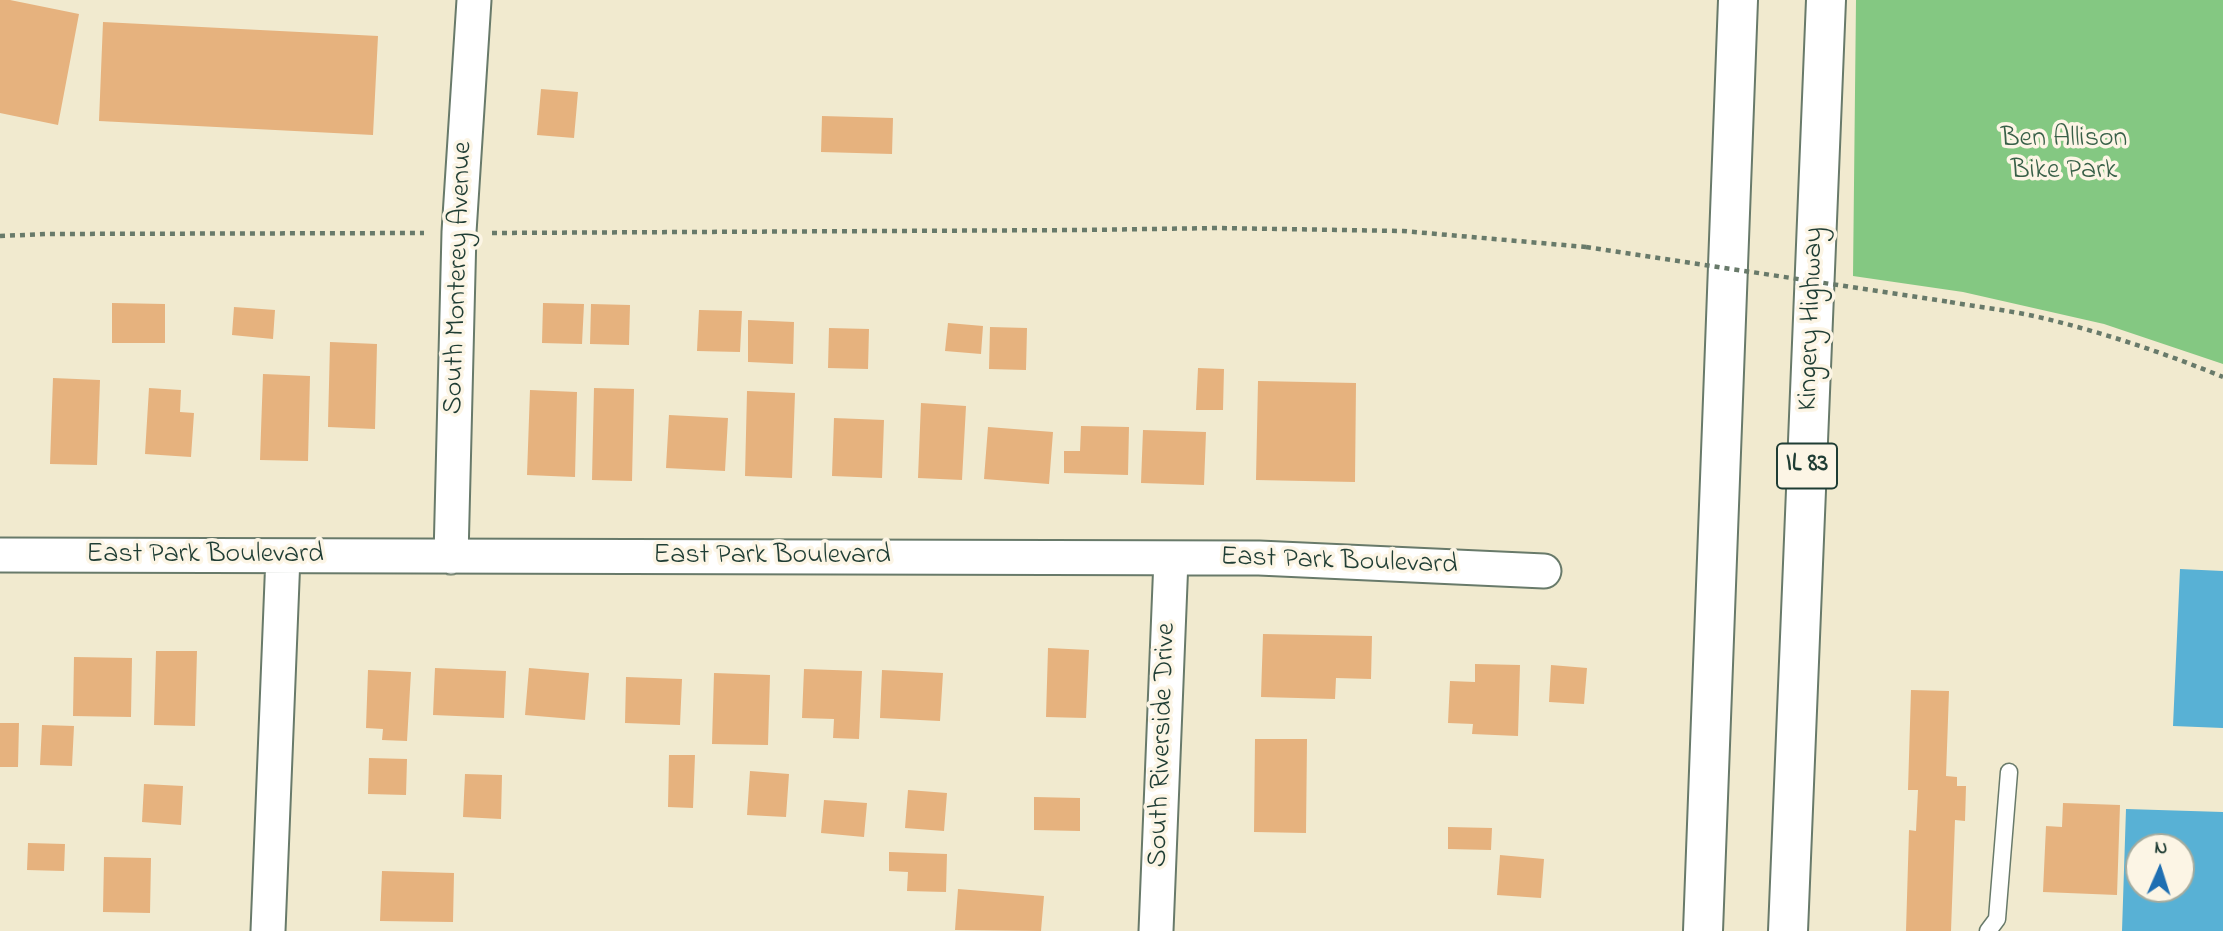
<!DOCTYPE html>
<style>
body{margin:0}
#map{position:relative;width:2223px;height:931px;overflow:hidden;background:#f1eacf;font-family:"Indie Flower",sans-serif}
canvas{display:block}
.north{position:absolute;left:2125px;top:833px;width:70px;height:70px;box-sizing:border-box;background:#fcf5e5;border:2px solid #a4ab9e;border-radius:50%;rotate:3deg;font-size:19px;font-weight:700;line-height:28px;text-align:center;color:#1f3d34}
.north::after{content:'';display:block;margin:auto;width:24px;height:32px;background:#1f6fb2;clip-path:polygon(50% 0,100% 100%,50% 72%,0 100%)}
</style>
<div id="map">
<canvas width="2223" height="931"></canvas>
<div class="north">N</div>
</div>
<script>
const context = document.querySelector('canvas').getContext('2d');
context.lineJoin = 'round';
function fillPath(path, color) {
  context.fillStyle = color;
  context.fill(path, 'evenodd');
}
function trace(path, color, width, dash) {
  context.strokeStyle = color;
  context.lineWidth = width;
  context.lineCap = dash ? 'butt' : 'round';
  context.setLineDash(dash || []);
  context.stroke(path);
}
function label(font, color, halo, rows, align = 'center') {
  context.font = font + ' "Indie Flower",sans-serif';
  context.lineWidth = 7;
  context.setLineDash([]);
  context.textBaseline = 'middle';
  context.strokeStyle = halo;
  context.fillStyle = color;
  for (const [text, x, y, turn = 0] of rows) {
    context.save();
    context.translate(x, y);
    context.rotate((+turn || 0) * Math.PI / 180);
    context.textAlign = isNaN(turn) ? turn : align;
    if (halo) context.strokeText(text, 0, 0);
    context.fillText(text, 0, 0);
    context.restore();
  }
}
fillPath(new Path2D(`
 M1856,0H2223V364L2104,324L1963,292L1853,276Z`), '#84c882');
fillPath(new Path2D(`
 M2180,569L2223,571V728L2173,726Z
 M2126,809L2223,812V931H2122ZM2181,847V889H2139V847Z`), '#58b1d5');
fillPath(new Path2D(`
 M0,0H10L79,14L58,125L0,113Z
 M103,22L378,36L373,135L99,121Z
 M541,89L578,92L574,138L537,135Z
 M822,116L893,118L892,154L821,152Z
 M112,303L165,304V343H112Z
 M543,303L584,304L582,344L542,343Z
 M591,304L630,305L629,345L590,344Z
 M234,307L275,310L273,339L232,335Z
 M699,310L742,311L740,352L697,351Z
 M748,320L794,322L793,364L748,362Z
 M948,323L983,326L981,354L945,351Z
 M990,327L1027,328L1026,370L989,369Z
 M829,328L869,329L868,369L828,368Z
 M330,342L377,344L375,429L328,427Z
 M1198,368L1224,369L1223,410H1196Z
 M263,374L310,376L308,461L260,460Z
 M53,378L100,380L97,465L50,464Z
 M1258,381L1356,383L1355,482L1256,480Z
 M149,388L181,390L180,412L194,413L191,457L145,454Z
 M594,388L634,389L632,481L592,480Z
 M530,390L577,392L575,477L527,475Z
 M747,391L795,393L792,478L745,476Z
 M921,403L966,406L962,480L918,478Z
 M669,415L728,418L725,471L666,468Z
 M834,418L884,420L882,478L832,476Z
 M1081,426L1129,427L1128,475L1064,473V451H1080Z
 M988,427L1053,432L1049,484L984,479Z
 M1143,430L1206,432L1204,485L1141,483Z
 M1263,634L1372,636L1371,679L1336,678L1335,699L1261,697Z
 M1048,648L1089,650L1086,718L1046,717Z
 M156,651H197L195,726L154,725Z
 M74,657L132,658L131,717L73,716Z
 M1475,664L1520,665L1518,736L1472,734L1473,724L1448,723L1450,681L1475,682Z
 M1551,665L1587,668L1584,704L1549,702Z
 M435,668L506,671L504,718L433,715Z
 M529,668L589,673L585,720L525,715Z
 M804,669L862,671L859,739L833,738L834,719L802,718Z
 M368,670L411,672L407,741L382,740L383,729L366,728Z
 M882,670L943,673L940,721L880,718Z
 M714,673L770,675L768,745L712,744Z
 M626,677L682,679L680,725L625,723Z
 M1911,690L1949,691L1946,776L1957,777V786H1966L1965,821L1955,820L1951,931H1906L1909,830L1916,831L1918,790H1908Z
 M0,723H19L18,767H0Z
 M42,725L74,726L72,766L40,765Z
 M1255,739H1307L1306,833L1254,832Z
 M669,755H695L693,808L668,807Z
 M369,758L407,759L406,795L368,794Z
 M750,771L789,774L786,817L747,815Z
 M465,774L502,775L501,819L463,817Z
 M144,784L183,786L181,825L142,822Z
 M908,790L947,793L944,831L905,828Z
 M1034,797L1080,798V831L1034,830Z
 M824,800L867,803L864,837L821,833Z
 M2063,803L2120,805L2117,895L2043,892L2046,826L2062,827Z
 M1448,827L1492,828L1491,850L1448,849Z
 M28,843L65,844L64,871L27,870Z
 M889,852L947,854L946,892L907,891L908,872L889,871Z
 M1500,855L1544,859L1541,898L1497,895Z
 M104,857L151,858L150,913L103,912Z
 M382,871L454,873L453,922L380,921Z
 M958,889L1044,896L1041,931L955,930Z`), '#e6b27e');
const lane = new Path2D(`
 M1988,931L1997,919L2009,772`);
const street = new Path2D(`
 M0,555L1259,558L1544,571
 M451,557L459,232L474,0
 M268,931L283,556
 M1156,931L1171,559`);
const highway = new Path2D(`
 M1703,931L1738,0
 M1788,931L1826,0`);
trace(lane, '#687a6a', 19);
trace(street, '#687a6a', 37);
trace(highway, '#687a6a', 42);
trace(new Path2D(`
 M492,233L1082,230L1218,228L1403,231L1586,247
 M0,236L46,234L424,233
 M1950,302C1978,307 2006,310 2034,316C2099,331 2162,352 2223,377`), '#687a6a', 4.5, [5, 5]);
trace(lane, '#fff', 16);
trace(street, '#fff', 33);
trace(highway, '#fff', 38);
trace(new Path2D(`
 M1586,247L1950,302`), '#687a6a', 4.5, [5, 5]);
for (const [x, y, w] of [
 [1807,466,60]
]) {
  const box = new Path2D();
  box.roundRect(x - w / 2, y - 22.5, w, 45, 5);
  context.fillStyle = '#fcf5e5';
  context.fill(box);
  trace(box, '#1f3d34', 2);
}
label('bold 26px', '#1f3d34', null, [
 ["IL 83",1807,466]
]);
label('28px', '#386048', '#fcf5e5', [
 ["Ben Allison",2064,140],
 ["Bike Park",2064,172]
]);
label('28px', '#1f3d34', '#fcf5e5', [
 ["South Monterey Avenue",460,278,-88],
 ["Kingery Highway",1813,319,-88],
 ["East Park Boulevard",205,556],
 ["East Park Boulevard",772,557],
 ["East Park Boulevard",1339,563,2],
 ["South Riverside Drive",1164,745,-88]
]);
</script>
